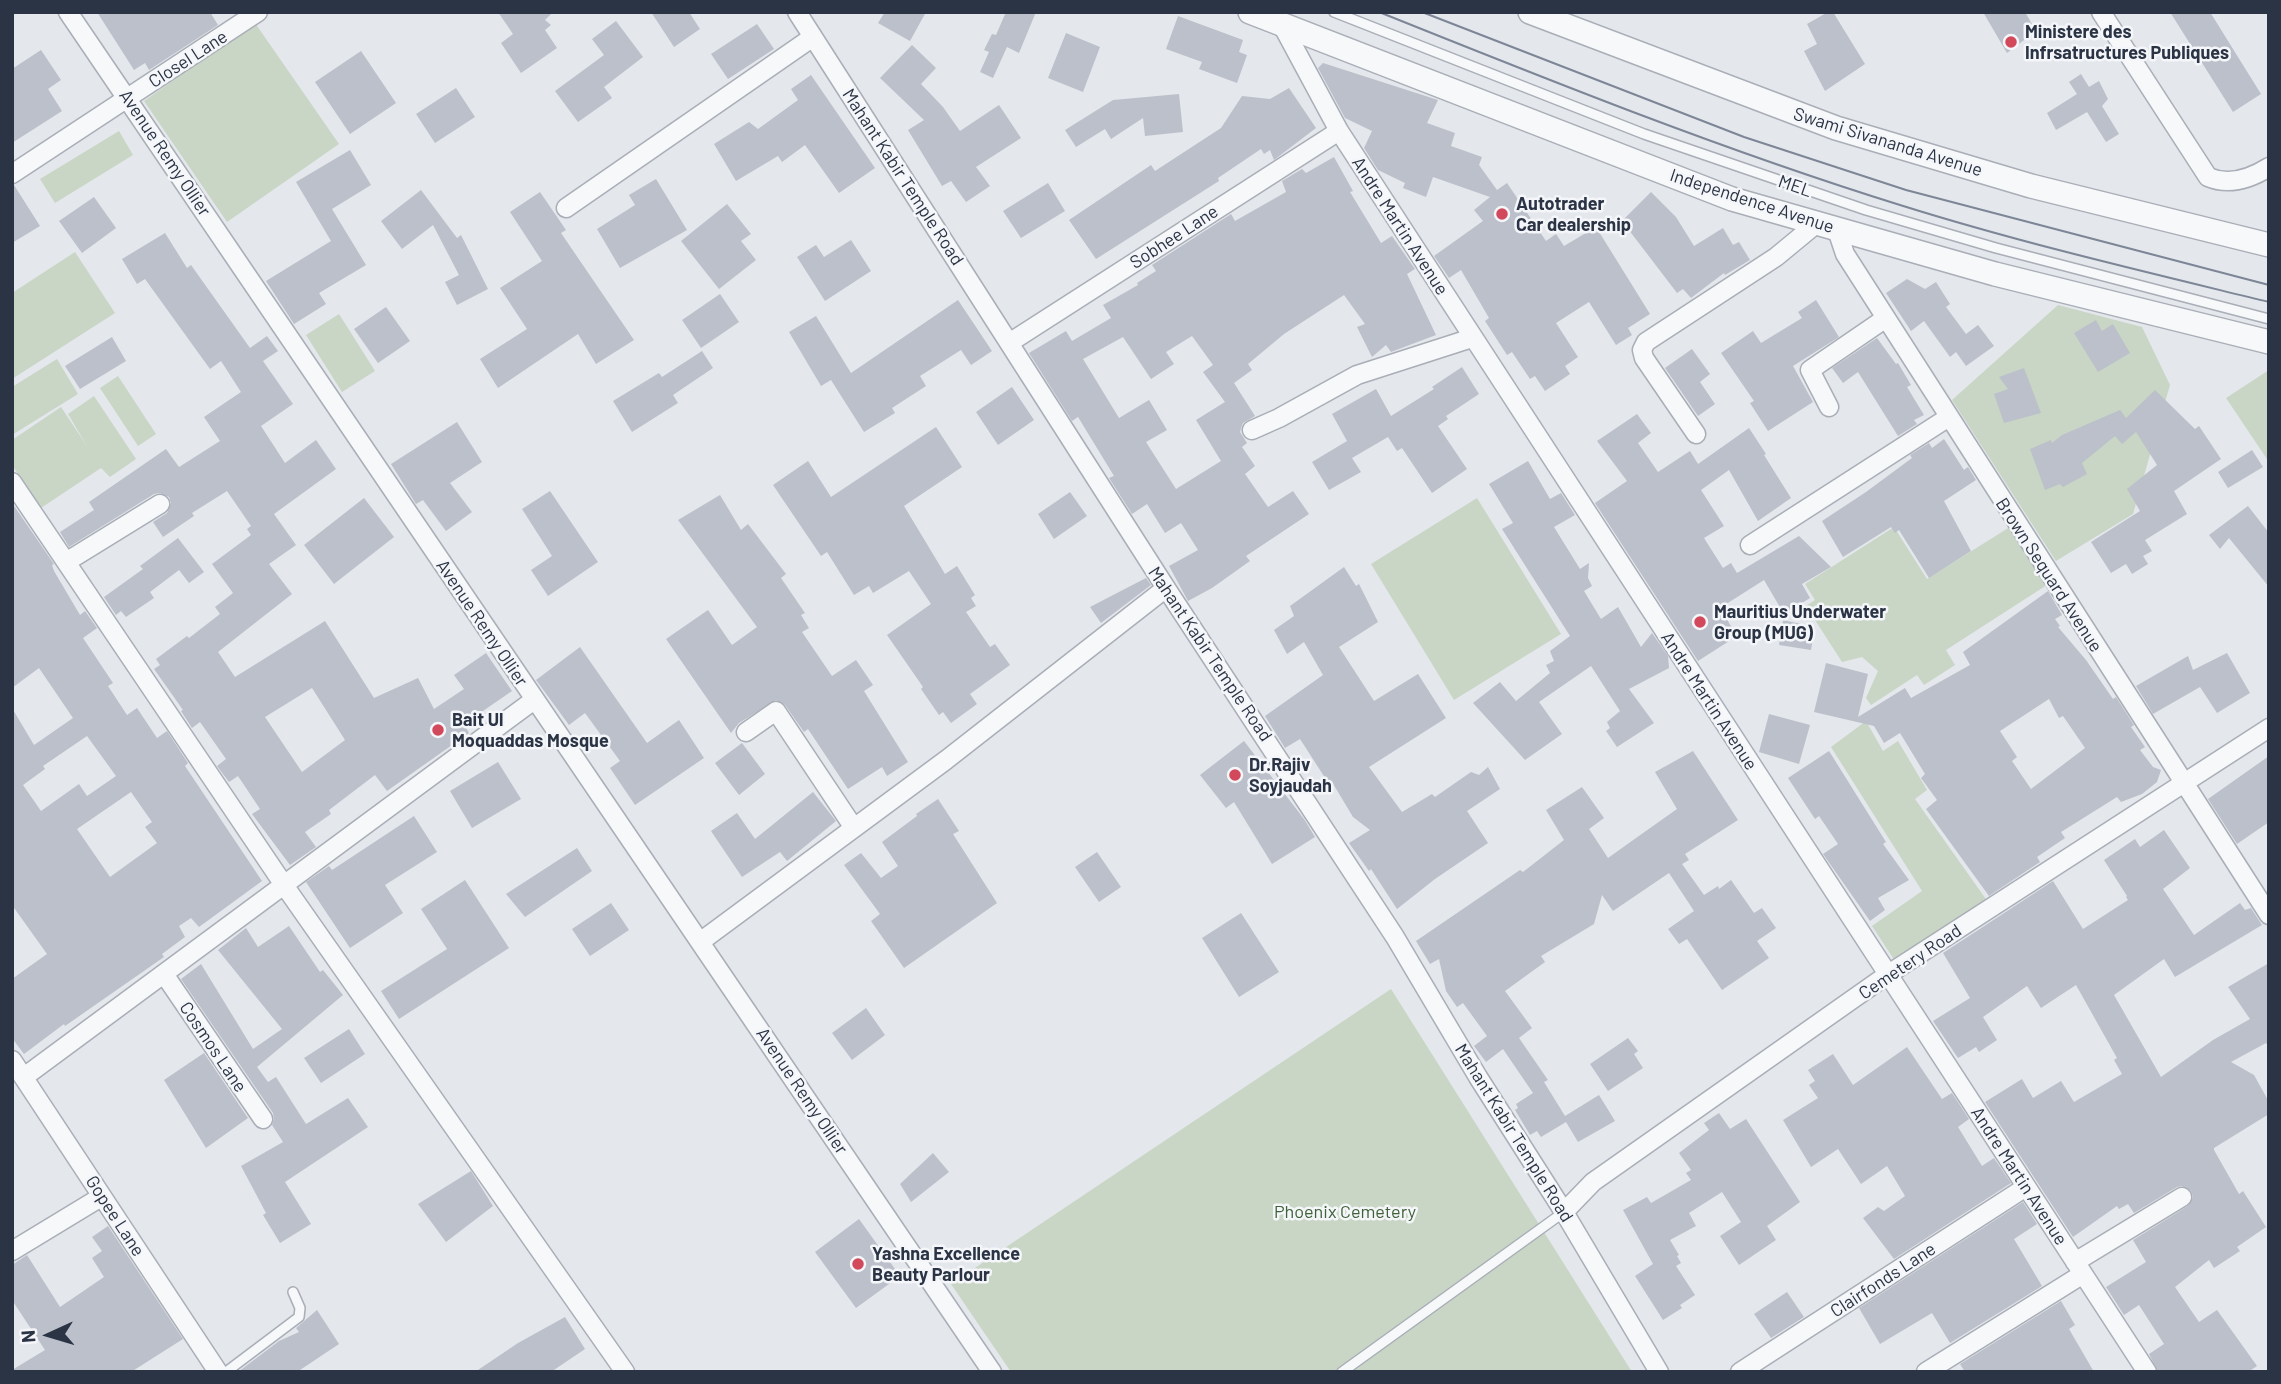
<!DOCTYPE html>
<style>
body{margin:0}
#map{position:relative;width:2281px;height:1384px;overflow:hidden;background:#e4e7ec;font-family:Barlow,sans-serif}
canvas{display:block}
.frame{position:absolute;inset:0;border:14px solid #2b3445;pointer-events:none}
.north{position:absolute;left:14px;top:1300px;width:70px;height:70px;-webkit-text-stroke:5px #f4f6f9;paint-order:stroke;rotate:266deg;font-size:19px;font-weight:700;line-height:28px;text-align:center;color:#2b3445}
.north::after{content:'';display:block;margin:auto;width:24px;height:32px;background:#2b3445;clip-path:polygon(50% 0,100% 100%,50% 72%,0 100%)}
</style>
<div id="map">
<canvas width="2281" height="1384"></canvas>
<div class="frame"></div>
<div class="north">N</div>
</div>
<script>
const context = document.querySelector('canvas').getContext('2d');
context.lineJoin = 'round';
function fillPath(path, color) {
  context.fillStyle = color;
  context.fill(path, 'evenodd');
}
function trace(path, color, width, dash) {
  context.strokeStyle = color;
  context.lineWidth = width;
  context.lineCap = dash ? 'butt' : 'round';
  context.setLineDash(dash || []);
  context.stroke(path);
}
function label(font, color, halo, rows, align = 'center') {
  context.font = font + ' Barlow,sans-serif';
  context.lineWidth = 5;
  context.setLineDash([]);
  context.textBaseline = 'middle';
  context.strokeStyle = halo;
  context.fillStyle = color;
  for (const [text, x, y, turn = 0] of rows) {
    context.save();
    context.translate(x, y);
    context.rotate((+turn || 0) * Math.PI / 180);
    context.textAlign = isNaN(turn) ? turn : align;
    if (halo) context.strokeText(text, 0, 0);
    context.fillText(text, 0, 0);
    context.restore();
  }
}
fillPath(new Path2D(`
 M255,23L339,144L227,222L144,101Z
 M119,131L133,155L55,203L40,179Z
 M75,252L115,313L12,379V293Z
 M2058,305L2142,327L2170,385L2133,514L2056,561L1952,400Z
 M339,314L375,371L342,392L306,335Z
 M57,359L78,394L12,435V387Z
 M2269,370V462L2226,398Z
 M118,376L156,434L138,446L100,388Z
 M94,396L136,459L110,477L101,468L41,508L12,465V440L61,407L87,446L68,414Z
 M1477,498L1561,634L1454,700L1371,564Z
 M2013,525L2050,583L1946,650L1955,665L1924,685L1917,675L1871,705L1866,698L1878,671L1862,657L1842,662L1806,606L1815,600L1805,584L1894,527L1927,579Z
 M1866,721L1883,751L1898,741L1927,790L1915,799L1988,902L1895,961L1872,926L1922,891L1831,747Z
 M1391,989L1632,1372H1011L951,1284Z`), '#c9d6c5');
fillPath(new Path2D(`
 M97,12H210L218,25L149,70L145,63L134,70Z
 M498,12H553L545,20L551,25L545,30L557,48L521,73L501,43L513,34Z
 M651,12H689L700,29L674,47Z
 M885,12H926L910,41L878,23Z
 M1006,12H1036L1019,53L1007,47L993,78L980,72L989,52L984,50L992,34L996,35Z
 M1828,12H1833L1865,64L1825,91L1804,51L1817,44L1807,24Z
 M1983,12H2025L2036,31L2007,53Z
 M2170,12H2210L2261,94L2233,112Z
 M1178,16L1243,40L1239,52L1247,55L1237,83L1199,69L1202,62L1166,49Z
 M616,21L643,57L604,87L612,98L578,122L555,91L604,55L592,39Z
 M757,24L774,49L728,79L711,54Z
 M1066,33L1100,47L1083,92L1048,78Z
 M912,45L936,68L921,84L943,107L960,131L999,105L1021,138L976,167L990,186L966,202L951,181L942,186L908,130L924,120L880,78Z
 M41,50L61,80L48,89L62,111L12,143V69Z
 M361,51L396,103L350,134L315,82Z
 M1323,63L1438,100L1427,123L1455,133L1451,146L1482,157L1479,165L1497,190L1507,183L1546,241L1556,234L1564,246L1596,227L1650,314L1628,328L1632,335L1616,345L1589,302L1556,323L1578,357L1565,366L1570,374L1545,391L1535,376L1530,379L1512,352L1507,355L1485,321L1489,318L1461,270L1449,278L1434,256L1483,221L1474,210L1490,197L1433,177L1426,197L1403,188L1405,183L1378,170L1364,148L1372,131L1345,118L1318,68Z
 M2081,74L2089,87L2099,81L2108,99L2102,106L2119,134L2106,142L2087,112L2056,130L2047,113L2077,94L2069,82Z
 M811,75L875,168L839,193L805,145L782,162L778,156L736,181L714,144L749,122L758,129L798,100L791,89Z
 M456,88L475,117L435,143L416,114Z
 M1289,88L1316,128L1274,160L1270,150L1264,154L1261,149L1218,178L1219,181L1096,259L1069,220L1151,165L1155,171L1221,128L1242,96L1270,99Z
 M1179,94L1183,132L1145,136L1143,118L1111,139L1105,129L1076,147L1065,130L1113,100Z
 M350,150L371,185L332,209L366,265L319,293L326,304L294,324L266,281L331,241L296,182Z
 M1334,157L1353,191L1350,192L1381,243L1392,236L1415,269L1407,274L1436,335L1391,352L1386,345L1372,357L1357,327L1365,324L1344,295L1284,334L1248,364L1252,370L1234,383L1255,416L1243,423L1241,428L1240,432L1247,443L1242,447L1255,466L1245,474L1268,507L1293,491L1309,514L1246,556L1250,561L1212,588L1188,601L1169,566L1198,550L1181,523L1165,533L1147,504L1132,514L1109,478L1114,476L1078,417L1072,421L1029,353L1066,331L1072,341L1111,318L1103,305L1138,285L1137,283L1156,271L1152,265L1231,214L1235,221L1286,192L1282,181L1302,169L1306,173ZM1192,336L1213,365L1203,372L1225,402L1196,420L1221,461L1176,489L1146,442L1167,430L1149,400L1119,418L1083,359L1123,337L1151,379L1174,364L1166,352Z
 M656,179L687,230L620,268L597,229L635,205L629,195Z
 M1048,183L1065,211L1021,238L1003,211Z
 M12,185H14L40,226L12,243Z
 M421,190L457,238L461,235L488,289L457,305L445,282L459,275L433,225L402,249L381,221Z
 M540,192L566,230L561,233L634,340L596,364L578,334L498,388L480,359L527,329L500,288L542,261L510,212Z
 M1651,192L1676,217L1694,246L1723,228L1733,245L1739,242L1750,260L1725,275L1724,273L1691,298L1683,289L1677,293L1622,221Z
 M94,197L116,228L82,253L59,221Z
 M727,204L751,234L741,241L756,260L719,289L681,241Z
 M165,233L187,268L191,265L250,348L267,336L278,351L263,361L293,404L261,426L285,463L316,440L336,469L274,514L296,545L269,564L292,594L218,652L235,677L325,621L374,698L418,678L434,709L464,689L454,675L486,653L512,691L464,724L469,733L387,791L375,775L329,810L331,814L305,832L316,847L290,865L252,814L260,809L238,776L229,782L217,766L226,759L200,722L192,728L181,711L183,710L154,669L160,665L156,659L187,636L189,638L220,614L215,607L233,593L212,564L251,535L247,529L251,526L227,491L192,513L194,516L163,537L153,522L167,513L171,503L169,497L160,493L154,494L69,547L60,532L94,510L89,502L166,449L179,467L220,441L204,417L241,392L221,361L210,369L145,279L137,284L122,259ZM312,688L345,740L302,772L265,717Z
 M851,240L871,271L825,301L797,257L816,245L824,257Z
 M1907,279L1925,289L1936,282L1950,304L1946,307L1966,334L1978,325L1994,346L1966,366L1956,352L1950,357L1924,321L1911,331L1886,293Z
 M720,294L739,322L701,348L682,320Z
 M958,300L992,351L971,365L961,350L920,376L926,386L892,408L895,413L864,432L831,380L821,386L789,332L816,316L851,373Z
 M1816,300L1839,337L1793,366L1813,402L1768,431L1750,403L1754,401L1721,353L1753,331L1761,343L1802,318L1798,312Z
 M386,307L410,341L378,363L354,329Z
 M2096,320L2102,331L2113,324L2130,353L2098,372L2074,333Z
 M112,337L126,361L80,389L65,366Z
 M1877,338L1896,364L1898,363L1911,385L1907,387L1924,415L1914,420L1917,424L1898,436L1858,372L1843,383L1832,368Z
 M1692,349L1710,374L1700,382L1715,404L1698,416L1665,368Z
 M702,351L713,368L673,395L678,403L632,432L613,401L659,373L662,377Z
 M1462,367L1479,394L1446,416L1448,419L1438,426L1467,469L1432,493L1402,448L1397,451L1388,437L1352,458L1361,472L1329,490L1312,462L1347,441L1332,414L1376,389L1391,416L1434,389L1432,387Z
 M2024,368L2041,413L2004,423L1994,394L2008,389L1999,377Z
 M1012,387L1034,420L998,445L976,412Z
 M2155,390L2195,429L2199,426L2221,459L2174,491L2187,514L2145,540L2152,551L2143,556L2148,564L2132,574L2126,564L2111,573L2091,542L2140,511L2127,489L2157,465L2136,432L2122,444L2115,436L2082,463L2087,474L2063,487L2060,484L2045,490L2030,449L2051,440L2052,443L2062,435L2120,410L2126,418Z
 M1637,414L1651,433L1638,443L1658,472L1690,451L1698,464L1749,428L1766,454L1764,455L1791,498L1758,521L1729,470L1701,490L1724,526L1704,538L1723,568L1731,563L1737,573L1799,536L1831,567L1802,584L1810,598L1784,614L1764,580L1720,608L1737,636L1698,661L1595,503L1627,481L1597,441Z
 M457,422L482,462L450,483L472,512L446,531L423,500L416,504L391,464Z
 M936,427L962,467L904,506L945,574L957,566L975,595L971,598L976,606L966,612L990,647L995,644L1010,665L970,694L977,704L951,723L943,712L939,715L921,689L923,687L887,635L931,604L909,571L873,593L869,586L854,595L827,552L821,556L773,485L808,461L831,497Z
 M1944,439L1964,470L1968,467L1976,480L1944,501L1971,551L1929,578L1899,530L1895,533L1891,527L1843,557L1822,521L1866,492L1912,458L1910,455L1929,443L1932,448Z
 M2252,450L2263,467L2228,488L2218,472Z
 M1528,461L1550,499L1561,493L1575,515L1554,527L1580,569L1589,563L1588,578L1592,586L1584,591L1601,619L1618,607L1641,647L1652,633L1668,656L1669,668L1629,689L1654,723L1617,747L1606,731L1610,728L1607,722L1620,711L1591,666L1539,702L1562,734L1525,760L1473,703L1500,682L1516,701L1550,673L1546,665L1554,661L1550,651L1570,636L1502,529L1513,523L1489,484Z
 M550,491L598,562L548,596L531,570L552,556L522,509Z
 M1070,492L1087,516L1054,539L1038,514Z
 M720,495L741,530L748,524L786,574L781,578L805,613L801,615L809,628L802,632L832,676L856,660L873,685L864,691L908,762L887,776L882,767L848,789L808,729L804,732L785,705L776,700L739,723L731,733L666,639L708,610L732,645L757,627L678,520Z
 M364,498L394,537L334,584L304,545Z
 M12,503L54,564L52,565L54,571L80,615L85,611L97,628L83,638L113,683L108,686L127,715L137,708L157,738L167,731L188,763L185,766L262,881L199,927L191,918L179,926L185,937L162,954L164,957L65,1026L64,1024L24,1054L12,1038V979L47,954L12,905V708L34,745L73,718L39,668L12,688ZM87,736L116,776L87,796L79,784L41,811L23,785L45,769L43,766ZM131,792L152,822L145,827L157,843L110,877L77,829Z
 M2248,506L2269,533V587L2229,538L2220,549L2209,535Z
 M178,538L204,572L189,583L179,570L150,592L154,598L126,617L121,611L116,615L104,597L143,569L140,566Z
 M1344,567L1356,586L1359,584L1378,622L1339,647L1374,701L1418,674L1446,718L1369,767L1402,812L1432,794L1435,797L1471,772L1479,775L1488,767L1500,789L1467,811L1488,843L1435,879L1397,909L1371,869L1369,871L1349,843L1370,830L1353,817L1332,782L1329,784L1300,739L1285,748L1265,716L1323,675L1304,642L1287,654L1274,630L1294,616L1290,606Z
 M1146,578L1151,585L1101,623L1090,607Z
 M2048,591L2062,615L2055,619L2060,626L2058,627L2086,660L2113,699L2116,697L2134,725L2131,727L2145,747L2140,750L2153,767L2161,770L2157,782L2142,794L2121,802L2117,797L2061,832L2065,838L2037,857L2040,862L1989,896L1926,809L1937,800L1921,778L1925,774L1900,733L1884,743L1874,726L1814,712L1826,663L1868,674L1858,717L1905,688L1911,698L1970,665L1963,652ZM2049,699L2059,718L2063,716L2085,748L2031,789L2012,761L2017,757L2000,731Z
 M1783,620L1815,627L1811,650L1779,645Z
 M580,647L647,743L679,720L704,758L635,805L610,768L620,761L585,713L569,725L536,680Z
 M2227,653L2250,693L2217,713L2200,687L2153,714L2136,686L2188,656L2193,670Z
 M1769,714L1810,725L1799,764L1759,752Z
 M1244,741L1304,819L1315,837L1272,864L1234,802L1226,808L1200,775Z
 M742,743L765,774L739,795L715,763Z
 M1693,751L1738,820L1685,854L1689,860L1682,864L1704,895L1718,886L1719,889L1731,880L1754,913L1762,908L1776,928L1757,941L1769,958L1722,990L1687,939L1679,944L1668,929L1694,911L1669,873L1613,911L1602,895L1594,924L1541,956L1545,962L1505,991L1532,1028L1519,1038L1548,1080L1544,1082L1565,1116L1599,1095L1615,1121L1578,1142L1566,1122L1541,1137L1537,1131L1530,1135L1515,1110L1518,1108L1516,1104L1533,1093L1503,1049L1486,1062L1474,1046L1487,1036L1463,1003L1457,1007L1446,991L1439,959L1430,964L1416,941L1520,870L1523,872L1564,840L1546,810L1582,787L1604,818L1589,829L1608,858L1636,838L1677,809L1655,772Z
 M1829,751L1886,842L1883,844L1909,880L1878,898L1885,910L1870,921L1823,854L1838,844L1819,816L1815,819L1788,778Z
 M2269,756V822L2237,844L2208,799Z
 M498,762L521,799L472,828L450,791Z
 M813,792L836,821L787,861L780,852L742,877L711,831L737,813L755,839Z
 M938,799L959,831L953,834L997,903L904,968L871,921L880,914L844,865L861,853L881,878L898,866L882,842L917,816L916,814Z
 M414,816L437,852L385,885L403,913L350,948L306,882L329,866L332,870Z
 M2164,830L2190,868L2163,889L2194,935L2240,903L2245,910L2251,908L2262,925L2175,977L2164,959L2114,995L2161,1077L2213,1040L2250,1019L2228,987L2269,963V1047L2266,1043L2231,1062L2254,1075L2269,1102V1114L2214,1148V1150L2239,1194L2243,1191L2266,1227L2237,1247L2240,1251L2214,1268L2209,1260L2175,1287L2199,1322L2217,1310L2257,1366L2248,1372H2158L2149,1354L2164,1344L2139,1305L2124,1315L2106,1287L2146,1262L2133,1240L2188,1206L2193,1197L2191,1191L2182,1186L2177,1187L2134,1213L2128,1204L2119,1209L2117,1206L2073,1237L1985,1102L2022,1079L2033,1098L2061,1081L2074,1102L2122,1074L2114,1060L2117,1058L2076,985L2041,1008L2027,986L1983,1017L1997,1040L1979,1052L1976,1047L1958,1058L1933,1021L1970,998L1943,953L2053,881L2083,929L2128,900L2126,897L2127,896L2104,860L2135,839L2140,847Z
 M577,848L592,871L525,917L506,894Z
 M1097,852L1121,887L1099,902L1075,867Z
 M465,880L509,948L399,1019L381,991L447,949L421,909Z
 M611,903L629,930L590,956L572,929Z
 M1241,913L1279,972L1239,997L1202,938Z
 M289,926L320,972L323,970L343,995L257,1067L268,1082L276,1077L306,1124L348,1098L368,1127L285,1182L311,1224L280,1243L263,1215L266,1213L241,1166L283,1142L272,1125L274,1119L273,1113L181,979L201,964L253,1049L282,1029L218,950L246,928L258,947Z
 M866,1008L885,1035L852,1060L832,1033Z
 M349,1029L365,1054L321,1083L304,1058Z
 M1628,1038L1638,1051L1634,1054L1643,1068L1608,1091L1590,1064Z
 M1907,1047L1942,1099L1952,1093L1969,1119L1958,1127L1982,1166L1994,1158L2011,1183L1894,1259L1863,1218L1878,1207L1884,1211L1905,1196L1887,1166L1861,1184L1838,1149L1811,1167L1783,1120L1818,1098L1809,1085L1815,1081L1808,1070L1833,1054L1853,1085Z
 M204,1053L248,1118L206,1148L164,1080Z
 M1719,1113L1730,1129L1746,1119L1800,1202L1767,1226L1776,1240L1739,1265L1720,1236L1741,1222L1722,1192L1689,1213L1696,1226L1670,1240L1679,1255L1677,1256L1681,1263L1676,1266L1695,1295L1680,1305L1682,1308L1663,1320L1635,1276L1653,1264L1623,1210L1647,1197L1651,1203L1691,1180L1686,1173L1691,1170L1679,1153L1709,1130L1704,1123Z
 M933,1153L949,1172L911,1202L900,1184Z
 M471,1171L493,1206L446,1242L418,1204Z
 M2023,1202L2037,1224L2014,1239L2042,1286L1950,1343L1932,1313L1880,1344L1859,1308Z
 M859,1219L900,1276L856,1308L815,1252Z
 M108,1226L183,1339L131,1372H12V1370L45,1350L12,1300V1265L27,1255L60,1307L104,1277L92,1258L102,1251L92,1237Z
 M1787,1292L1804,1317L1771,1338L1754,1314Z
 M2061,1301L2075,1325L2069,1329L2094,1372H1965L1960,1364Z
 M317,1310L339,1344L297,1372H238L279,1341L299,1332L296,1328Z
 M565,1317L585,1349L551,1372H475L518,1343Z`), '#bbc0ca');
const service = new Path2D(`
 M1334,12L1644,134L1866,210L1996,248L2269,319
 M226,1372L299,1317L300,1308L293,1292
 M1342,1372L1564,1212`);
const minor = new Path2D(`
 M68,12L992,1372
 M797,12L1166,588L1395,937L1478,1077L1564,1212L1659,1372
 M2101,12L2208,177C2229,186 2250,179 2269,167
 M1282,25L1339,131L2147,1372
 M12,174L258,12
 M566,208L813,37
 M1837,230L1845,254L2269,915
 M1009,343L1339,131
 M1829,407L1810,370L1886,318
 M1252,430L1279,418L1357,375L1472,338
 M1696,434L1644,358L1642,350L1646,342L1776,257L1816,224
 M12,482L284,885L625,1372
 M1750,545L1949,417
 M66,562L160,504
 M746,732L776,711L854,828
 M700,942L946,760L1166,588
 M164,974L263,1119
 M12,1060L218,1372
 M24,1077L534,700
 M1564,1212L1593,1182L1887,975L2269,728
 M12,1251L101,1197
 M2075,1262L2182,1197
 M1740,1372L2026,1187
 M1926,1372L2083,1274`);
const tertiary = new Path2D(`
 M1250,12L1732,199L1995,274L2269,342
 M1530,12L1836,128L2031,186L2269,245`);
trace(service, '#a9aeb7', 12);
trace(minor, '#a9aeb7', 21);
trace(tertiary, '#a9aeb7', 26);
trace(service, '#f7f8fa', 9);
trace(minor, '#f7f8fa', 18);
trace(tertiary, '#f7f8fa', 23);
trace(new Path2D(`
 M1379,12C1551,81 1723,150 1900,205C2021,243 2146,272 2269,302
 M1422,12L1744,137L1906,190L2269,285`), '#7d8696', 2);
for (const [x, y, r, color] of [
 [2011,42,7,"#d1495b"],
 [1502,214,7,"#d1495b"],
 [1700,622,7,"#d1495b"],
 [438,730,7,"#d1495b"],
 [1235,775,7,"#d1495b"],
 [858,1264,7,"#d1495b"]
]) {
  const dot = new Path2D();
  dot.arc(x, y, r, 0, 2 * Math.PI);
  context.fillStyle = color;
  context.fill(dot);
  trace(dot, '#f4f6f9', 2.5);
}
label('bold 18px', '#2b3445', '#f4f6f9', [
 ["Ministere des",2025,32],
 ["Infrsatructures Publiques",2025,53],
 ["Autotrader",1516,204],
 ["Car dealership",1516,225],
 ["Mauritius Underwater",1714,612],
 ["Group (MUG)",1714,633],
 ["Bait Ul",452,720],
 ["Moquaddas Mosque",452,741],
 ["Dr.Rajiv",1249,765],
 ["Soyjaudah",1249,786],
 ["Yashna Excellence",872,1254],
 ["Beauty Parlour",872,1275]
], 'left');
label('18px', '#2b3445', '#f4f6f9', [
 ["Closel Lane",188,59,-33],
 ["Swami Sivananda Avenue",1888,142,17],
 ["Avenue Remy Ollier",165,153,56],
 ["Mahant Kabir Temple Road",903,177,57],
 ["MEL",1795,186,19],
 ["Independence Avenue",1752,201,18],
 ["Andre Martin Avenue",1400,226,57],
 ["Sobhee Lane",1174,237,-33],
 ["Brown Sequard Avenue",2049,575,57],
 ["Avenue Remy Ollier",482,623,56],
 ["Mahant Kabir Temple Road",1210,654,56],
 ["Andre Martin Avenue",1709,701,57],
 ["Cemetery Road",1910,962,-34],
 ["Cosmos Lane",213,1047,56],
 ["Avenue Remy Ollier",802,1091,56],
 ["Mahant Kabir Temple Road",1514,1133,58],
 ["Andre Martin Avenue",2019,1176,57],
 ["Gopee Lane",115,1216,57],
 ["Clairfonds Lane",1883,1280,-33]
]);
label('18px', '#3f6138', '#f4f6f9', [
 ["Phoenix Cemetery",1345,1212]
]);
</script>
